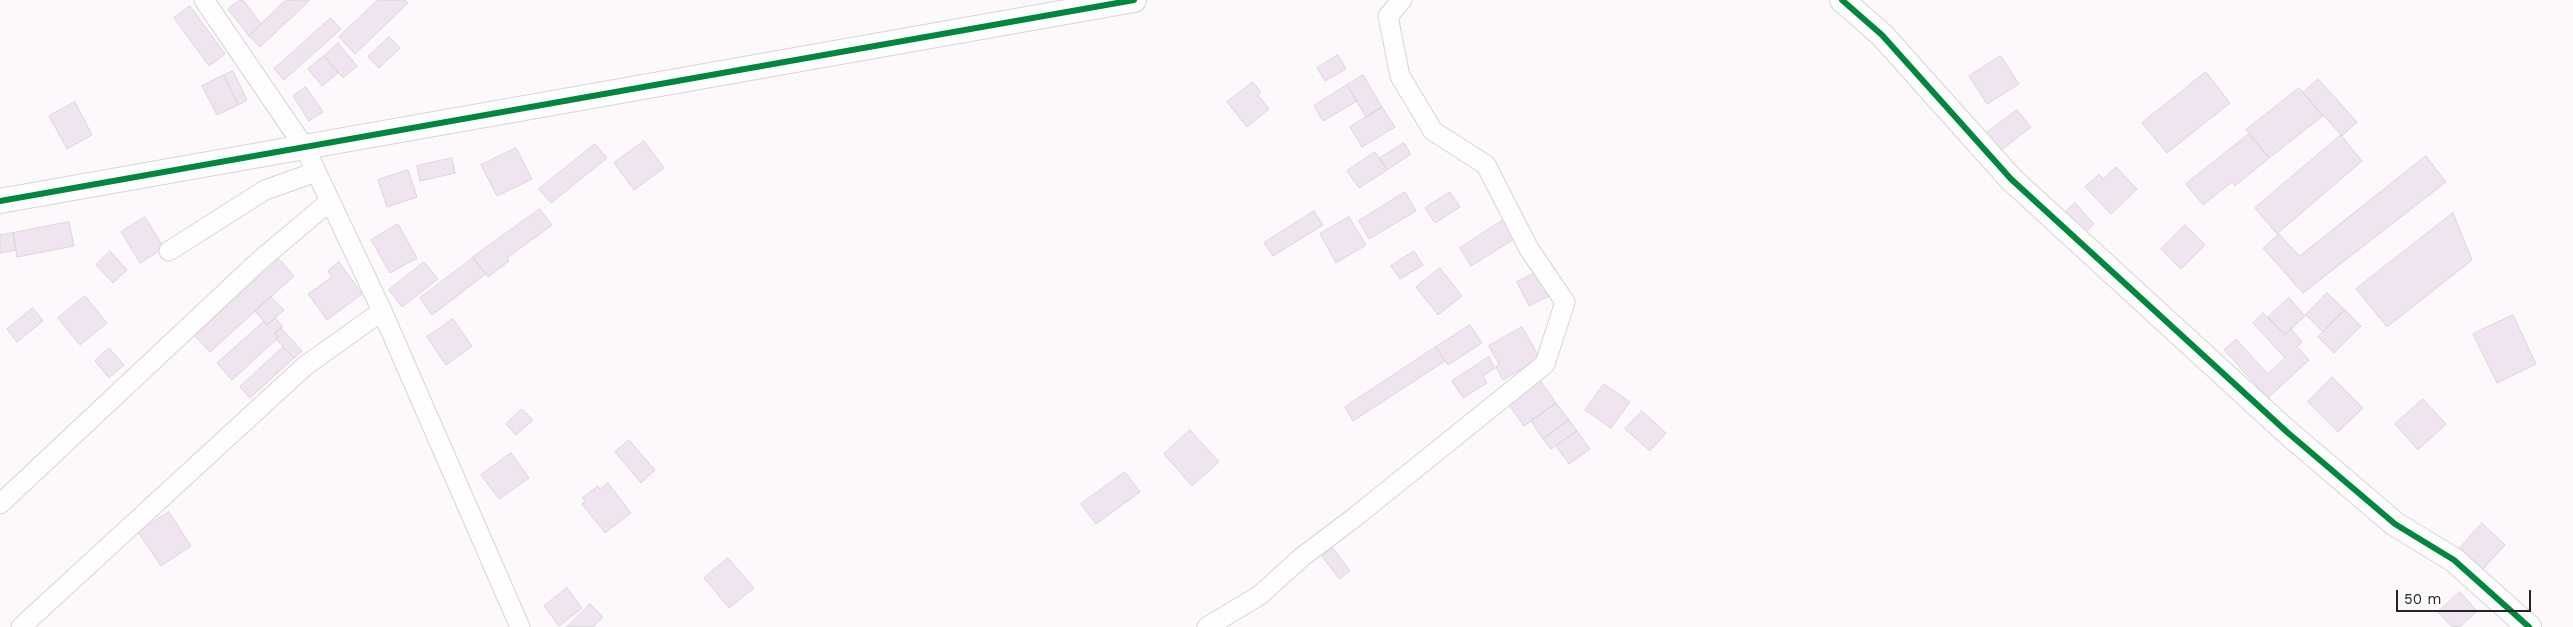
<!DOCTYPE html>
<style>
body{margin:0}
#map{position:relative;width:2573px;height:627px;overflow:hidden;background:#fdf8fb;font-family:"Work Sans",sans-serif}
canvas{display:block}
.scale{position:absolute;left:2396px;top:590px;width:135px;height:22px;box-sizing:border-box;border:2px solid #272326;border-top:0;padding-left:6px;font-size:15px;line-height:18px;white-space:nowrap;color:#272326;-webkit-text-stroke:4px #fff;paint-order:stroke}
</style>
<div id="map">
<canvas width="2573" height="627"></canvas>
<div class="scale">50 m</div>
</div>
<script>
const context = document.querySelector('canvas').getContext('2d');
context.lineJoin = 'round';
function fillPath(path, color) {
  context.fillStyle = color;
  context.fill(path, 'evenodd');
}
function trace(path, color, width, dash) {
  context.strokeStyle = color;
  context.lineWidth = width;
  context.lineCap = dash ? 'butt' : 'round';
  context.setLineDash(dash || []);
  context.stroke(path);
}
const building = new Path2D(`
 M240,0H243L261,24L249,36L228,9Z
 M286,0H310L260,47L249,36Z
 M378,0H405L408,3L355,54L339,37Z
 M190,6L225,54L209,66L174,18Z
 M331,18L341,29L284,80L274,69Z
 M389,37L400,48L379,68L368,57Z
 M338,43L357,66L343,78L324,56Z
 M1338,55L1346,69L1325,81L1317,68Z
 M324,56L338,73L322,86L308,69Z
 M2001,56L2019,84L1987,104L1969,76Z
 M233,71L247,100L238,105L224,75Z
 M2206,72L2230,103L2167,153L2142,123Z
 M224,75L238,105L217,115L202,86Z
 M1363,75L1382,107L1366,117L1347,85Z
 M2318,79L2357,122L2342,136L2303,93Z
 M1253,82L1261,92L1258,95L1269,109L1247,127L1227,102Z
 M1347,85L1357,101L1323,121L1314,106Z
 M306,87L323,112L309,121L293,96Z
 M2299,88L2323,116L2269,158L2246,130Z
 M75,102L92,135L67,149L49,116Z
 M1382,107L1395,127L1362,147L1350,127Z
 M2017,110L2031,127L1999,152L1985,134Z
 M2249,134L2269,158L2235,186L2232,182L2203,205L2186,184Z
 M2341,135L2362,161L2277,234L2255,208Z
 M644,141L664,168L634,190L614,163Z
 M1404,143L1411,154L1387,170L1380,158Z
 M595,144L607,158L551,203L539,189Z
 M516,148L532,179L497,196L481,165Z
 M1375,152L1387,170L1359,188L1347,171Z
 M2426,156L2446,182L2303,293L2263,248L2279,234L2299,256Z
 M452,158L455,173L420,181L417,166Z
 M2116,167L2137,189L2111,214L2085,187L2099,174L2103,179Z
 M408,170L417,197L387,207L378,180Z
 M1405,192L1416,211L1369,239L1359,221Z
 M1450,192L1460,207L1435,223L1425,208Z
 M2075,203L2094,224L2084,234L2064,213Z
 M540,209L552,225L507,258L509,261L488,277L473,257Z
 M1314,211L1323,225L1273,256L1264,243Z
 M2453,213L2472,260L2387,327L2356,289Z
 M145,217L164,248L140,263L121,232Z
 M1349,217L1366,245L1336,263L1320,234Z
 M1503,220L1514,239L1471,266L1460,248Z
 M69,222L74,246L17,257L13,233Z
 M398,224L417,258L390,273L371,240Z
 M2185,225L2205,245L2181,269L2161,249Z
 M13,233L16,250L0,253V235Z
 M110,251L127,270L113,283L96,265Z
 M1414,251L1423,265L1400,279L1391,266Z
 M473,258L486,274L432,315L420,298Z
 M279,259L294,276L210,352L195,336Z
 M339,262L362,294L327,320L308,294L332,277L328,271Z
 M424,262L438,279L402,307L389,290Z
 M1440,268L1462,296L1438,315L1416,287Z
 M1537,272L1549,296L1529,306L1517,282Z
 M2327,293L2345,310L2323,332L2306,315Z
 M85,296L107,323L80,345L58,318Z
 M271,297L284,310L267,325L255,311Z
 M2289,298L2305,316L2285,335L2268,317Z
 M33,308L43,321L17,342L7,329Z
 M2345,310L2361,326L2334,353L2318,337Z
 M2263,313L2285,335L2291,329L2302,342L2297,347L2309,360L2268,398L2224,350L2236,339L2268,374L2285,358L2253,323Z
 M2513,315L2536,364L2497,383L2473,334Z
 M275,318L283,326L275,334L279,337L232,380L217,363L264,321L267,325Z
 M453,319L472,346L446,365L427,337Z
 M1470,325L1482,343L1448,365L1436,347Z
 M1522,327L1540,358L1503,380L1496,367L1499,364L1489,346Z
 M281,328L302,351L294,358L276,339L279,337L275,334Z
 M283,347L294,358L250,398L240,387Z
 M1436,347L1445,361L1353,421L1345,407Z
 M109,348L124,365L109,378L95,361Z
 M1489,357L1495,368L1483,376L1487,383L1463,398L1452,381Z
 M2332,377L2363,408L2338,432L2308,402Z
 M1540,380L1556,403L1524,426L1508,404Z
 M1604,384L1630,402L1611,428L1585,410Z
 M2423,399L2446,424L2418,450L2395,424Z
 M1556,403L1569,420L1543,439L1531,421Z
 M522,409L533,420L516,435L506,424Z
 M1642,411L1666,433L1650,451L1625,429Z
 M1569,420L1577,431L1551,449L1543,439Z
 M1190,430L1219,462L1192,486L1164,454Z
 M1577,431L1590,449L1569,464L1556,446Z
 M629,440L655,470L641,483L615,452Z
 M511,453L529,478L499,499L481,475Z
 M1125,472L1140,492L1096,524L1081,504Z
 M608,483L631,513L605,533L582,504L585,501L582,498L598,486L600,489Z
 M169,512L191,546L161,566L138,532Z
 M2482,523L2505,545L2483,569L2460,548Z
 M1333,548L1350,571L1339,579L1322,556Z
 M728,558L754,588L729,608L704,578Z
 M567,588L582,608L559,626L544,606Z
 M2460,592L2477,611L2460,627H2452L2438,612Z
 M590,604L603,617L593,627H567Z`);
fillPath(building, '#efe4f0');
trace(building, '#dad6da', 1);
const minor = new Path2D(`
 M204,0L305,148L382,311L520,627
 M169,251L265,190L316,172
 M0,504L259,261L329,202
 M21,627L305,366L382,311
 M1207,627L1260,595L1302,557L1355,517L1545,364L1565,302L1529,249L1486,165L1433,131L1400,76L1388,16L1402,0`);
const tertiary = new Path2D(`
 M1842,0L1882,35L2011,179L2287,432L2395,524L2454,560L2529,627
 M0,201L1134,0`);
trace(minor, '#d8d4d7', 21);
trace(tertiary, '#d8d4d7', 26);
trace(minor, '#fffefe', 19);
trace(tertiary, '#fffefe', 24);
trace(new Path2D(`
 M1842,0L1882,35L2011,179L2287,432L2395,524L2454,560L2529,627
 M0,201L1134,0`), '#00873e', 6);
</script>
